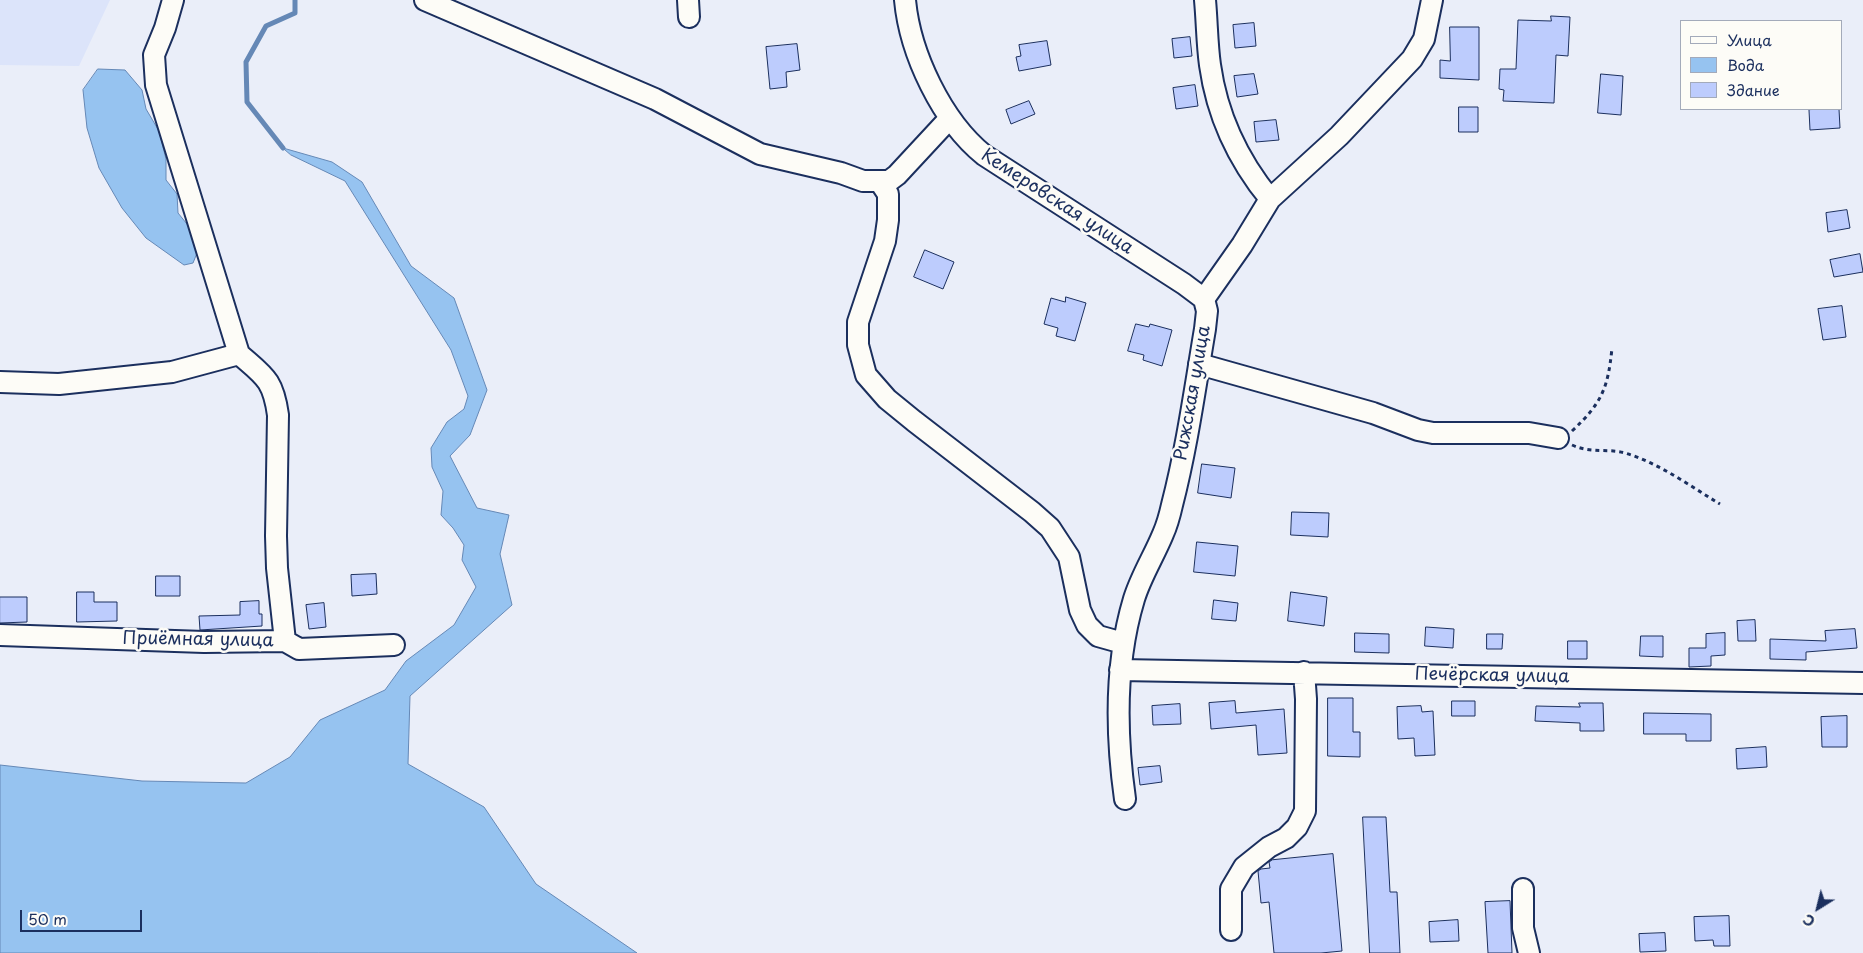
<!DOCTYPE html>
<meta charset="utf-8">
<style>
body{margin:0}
#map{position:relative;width:1863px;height:953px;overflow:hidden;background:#eaeef9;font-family:"Playpen Sans",sans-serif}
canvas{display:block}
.legend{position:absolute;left:1680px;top:20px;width:162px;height:90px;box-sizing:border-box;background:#fdfcf7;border:1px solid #a3aaba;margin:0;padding:6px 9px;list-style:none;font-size:15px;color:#1b2f5e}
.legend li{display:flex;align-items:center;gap:10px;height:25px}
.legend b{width:25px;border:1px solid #a3aaba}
.north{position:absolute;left:1793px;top:883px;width:50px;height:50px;-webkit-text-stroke:4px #fdfcf7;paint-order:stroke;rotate:216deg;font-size:14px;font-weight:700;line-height:20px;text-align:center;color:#1b2f5e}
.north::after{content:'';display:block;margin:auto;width:18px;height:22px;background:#1b2f5e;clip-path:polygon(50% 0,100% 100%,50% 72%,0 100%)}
.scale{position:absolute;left:20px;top:910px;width:122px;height:22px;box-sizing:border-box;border:2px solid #1b2f5e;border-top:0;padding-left:6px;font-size:15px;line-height:18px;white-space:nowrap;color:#1b2f5e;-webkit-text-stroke:4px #fdfcf7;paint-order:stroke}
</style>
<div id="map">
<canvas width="1863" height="953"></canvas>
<ul class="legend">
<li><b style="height:6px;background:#fdfcf7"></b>Улица</li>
<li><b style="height:14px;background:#96c3f0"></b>Вода</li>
<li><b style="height:14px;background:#bdccfd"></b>Здание</li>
</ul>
<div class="north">С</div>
<div class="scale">50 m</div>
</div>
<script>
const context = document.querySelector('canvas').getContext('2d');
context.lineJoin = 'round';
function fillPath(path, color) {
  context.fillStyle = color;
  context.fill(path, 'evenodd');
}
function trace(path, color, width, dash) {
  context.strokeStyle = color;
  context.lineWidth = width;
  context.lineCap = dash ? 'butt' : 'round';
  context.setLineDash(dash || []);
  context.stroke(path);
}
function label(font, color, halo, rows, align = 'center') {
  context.font = font + ' "Playpen Sans",sans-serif';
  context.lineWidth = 5;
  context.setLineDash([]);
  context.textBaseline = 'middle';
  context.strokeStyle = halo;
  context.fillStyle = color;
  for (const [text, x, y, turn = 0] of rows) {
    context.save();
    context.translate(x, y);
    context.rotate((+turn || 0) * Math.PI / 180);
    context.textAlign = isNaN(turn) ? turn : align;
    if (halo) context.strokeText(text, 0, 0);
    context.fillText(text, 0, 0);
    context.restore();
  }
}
fillPath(new Path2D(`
 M0,0H110L79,66L0,65Z`), '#dce4fa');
const water = new Path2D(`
 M98,69L125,70L142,90L146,109L159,131L166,159V180L177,194L178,213L191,229L197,253L193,263L184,265L146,238L122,208L99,168L87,128L83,90Z
 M283,148L332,162L362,182L411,266L454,298L487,390L470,435L450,456L477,508L509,515L500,554L512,605L410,696L408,764L484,807L536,884L637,953H0V765L142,781L246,783L290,757L320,720L385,690L406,661L454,625L476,587L462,560L464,545L453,528L441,515L443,491L432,467L431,448L447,422L464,409L468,396L451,350L345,181L291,155Z`);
fillPath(water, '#96c3f0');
trace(water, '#6588b6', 1);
trace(new Path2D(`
 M283,148L247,102L246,62L266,26L295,13V0`), '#6588b6', 5);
const building = new Path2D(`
 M1551,16L1570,17L1568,56L1556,55L1554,103L1503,101L1504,90L1499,89L1500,69H1516L1518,20L1551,21Z
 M1254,23L1256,46L1235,48L1233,25Z
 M1450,27H1479V80L1440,78V60L1450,61Z
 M1190,37L1192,56L1174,58L1172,39Z
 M1047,41L1051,65L1019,71L1016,57L1021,56L1019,45Z
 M797,44L800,70L786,72L787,87L770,89L766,47Z
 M1254,74L1258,94L1237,97L1234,76Z
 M1601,74L1623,76L1621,115L1598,113Z
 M1195,85L1198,106L1176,109L1173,88Z
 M1029,101L1035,114L1011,124L1006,110Z
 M1459,107H1478V132H1459Z
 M1839,109L1840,128L1810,130L1809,110Z
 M1276,120L1279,140L1256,142L1254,122Z
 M1847,210L1850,228L1828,232L1826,213Z
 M925,250L954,262L943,289L914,277Z
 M1860,254L1863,272L1834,277L1830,260Z
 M1066,297L1086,303L1075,341L1056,336L1058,328L1044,324L1051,298L1065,302Z
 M1842,306L1846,337L1823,340L1818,309Z
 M1136,324L1149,327L1150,324L1172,330L1162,366L1143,360L1144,355L1128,351Z
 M1202,464L1235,468L1231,498L1198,493Z
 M1292,512L1329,513L1328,537L1291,535Z
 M1197,542L1238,546L1235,576L1194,572Z
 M376,574L377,594L352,596L351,575Z
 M156,576H180V596H156Z
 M77,592H94V602H117V621L77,622Z
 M1291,592L1327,597L1324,626L1288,621Z
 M0,597H27V622L0,623Z
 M1214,600L1238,603L1236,621L1212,619Z
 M259,601V614H262V626L200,630L199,616L240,615V602Z
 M324,603L326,627L309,629L306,605Z
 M1755,620L1756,641H1738L1737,621Z
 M1426,627L1454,629L1453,648L1425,646Z
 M1855,629L1857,648L1806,652V660L1770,659V639L1826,641L1825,631Z
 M1355,633L1389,634V653L1355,652Z
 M1725,633V655L1711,656V666L1689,667V648H1706V634Z
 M1487,634H1503L1502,649H1487Z
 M1641,636H1663V657L1640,656Z
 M1568,641H1587V659H1568Z
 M1328,698H1353V732H1360V757L1328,756Z
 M1235,701L1236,713L1284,709L1287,753L1258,755L1256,725L1211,729L1209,703Z
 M1452,701H1475V716H1452Z
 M1579,703H1603L1604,731H1580V723L1535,721L1536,706L1580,707Z
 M1180,704L1181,724L1153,725L1152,706Z
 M1421,706L1422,712L1433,711L1435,755L1415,756L1414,738L1398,739L1397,707Z
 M1644,713L1711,714V741H1686V734H1644Z
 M1847,716V747H1822L1821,717Z
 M1766,747L1767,767L1737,769L1736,749Z
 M1160,766L1162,782L1140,785L1138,768Z
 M1363,817H1386L1390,892H1397L1400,953H1370Z
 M1333,854L1342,951L1321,953H1274L1269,902L1261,903L1258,871L1261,869L1270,868L1269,862L1272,860Z
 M1510,901L1512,953H1488L1485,902Z
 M1729,916L1730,946H1714L1713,940L1695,941L1694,917Z
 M1458,920L1459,941L1430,942L1429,922Z
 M1665,933L1666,951L1640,952L1639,934Z`);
fillPath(building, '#bdccfd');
trace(building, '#1b2f5e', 1);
const minor = new Path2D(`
 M173,0L165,28L154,55L156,85L239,354C264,376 273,379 278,415L276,536L277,568L285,641
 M425,0L655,99L760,154L841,173L863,181H889L897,175L949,119
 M688,0L689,17
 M905,0C910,54 942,121 984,155L1184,284L1204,299
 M1205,0C1207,21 1207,44 1210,65C1217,115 1238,160 1270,199
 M880,182L888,194V220L885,241L858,322V345L866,375L887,399L914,421L1032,512L1050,528L1069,557L1080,610L1087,625L1098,636L1123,643
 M1199,364L1373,413L1418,430L1433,433H1529L1558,438
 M0,382L59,384L172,372L239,354
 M0,635L204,642L285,641L299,649L394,645
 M1120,670L1863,683
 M1125,799C1116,735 1115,662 1134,599C1141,576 1154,556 1163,534C1167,525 1170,514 1172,505C1187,447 1195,388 1205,329L1207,311L1204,299L1242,245L1270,199L1339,136L1412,59L1424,39L1432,0
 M1523,889V928L1529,953
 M1231,930V889L1244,867L1269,847L1286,838L1297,827L1305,811L1306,699L1304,672`);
trace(minor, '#1b2f5e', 24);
trace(new Path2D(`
 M1572,431C1602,403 1608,388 1612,348
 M1572,445C1592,454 1608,448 1625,453C1659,463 1690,486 1720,504`), '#1b2f5e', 3, [4, 4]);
trace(minor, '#fdfcf7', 20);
label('18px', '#1b2f5e', '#fdfcf7', [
 ["Кемеровская улица",1057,202,33],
 ["Рижская улица",1193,393,-80],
 ["Приёмная улица",198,640,1],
 ["Печёрская улица",1492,676,1]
]);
</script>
